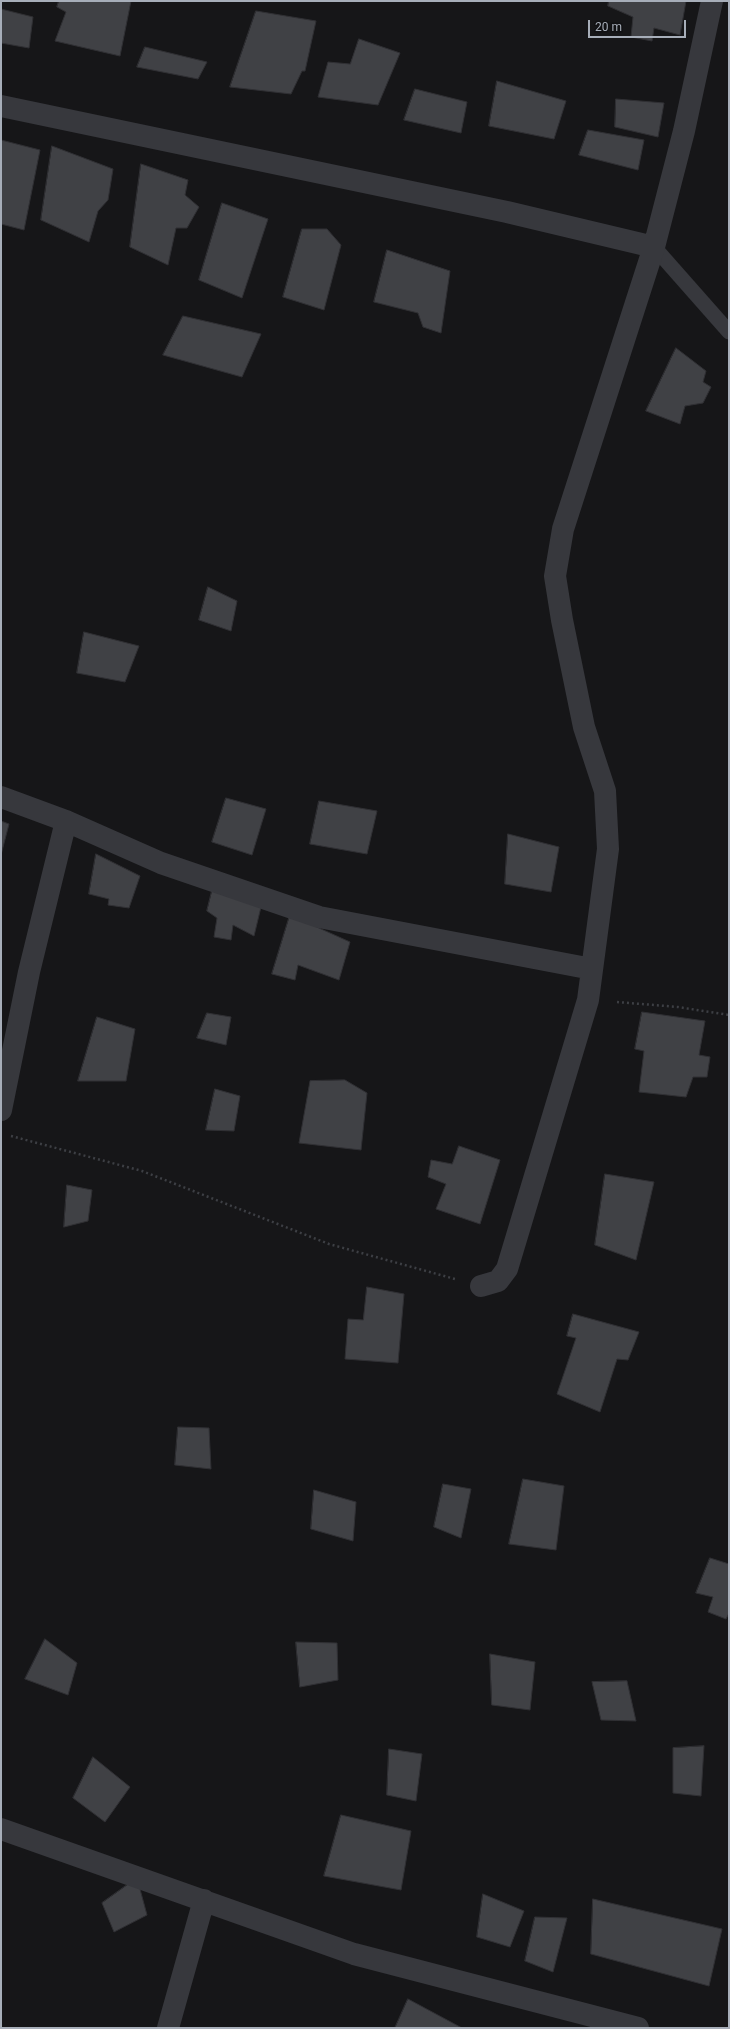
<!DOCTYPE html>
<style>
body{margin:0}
#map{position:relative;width:730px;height:2029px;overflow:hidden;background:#161618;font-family:Roboto,sans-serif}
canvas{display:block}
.frame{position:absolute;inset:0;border:2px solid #a7aeb9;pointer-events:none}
.scale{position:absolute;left:588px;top:20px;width:98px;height:18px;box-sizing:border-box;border:2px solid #a7aeb9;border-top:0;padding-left:5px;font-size:12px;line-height:14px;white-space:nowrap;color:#a7aeb9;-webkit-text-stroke:3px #111113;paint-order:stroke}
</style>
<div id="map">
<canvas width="730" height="2029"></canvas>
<div class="frame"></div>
<div class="scale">20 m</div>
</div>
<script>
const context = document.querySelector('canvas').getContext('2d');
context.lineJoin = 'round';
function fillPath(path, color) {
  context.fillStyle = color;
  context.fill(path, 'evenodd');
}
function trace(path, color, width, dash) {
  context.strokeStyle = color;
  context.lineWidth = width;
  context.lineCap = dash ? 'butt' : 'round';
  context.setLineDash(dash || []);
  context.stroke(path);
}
const building = new Path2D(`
 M59,1H131L120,56L55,41L66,12L57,7Z
 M609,1H686L680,35L654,28L652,41L631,37L633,17L608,6Z
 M1,9L33,17L29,48L1,43Z
 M256,11L316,21L305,71H302L291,94L230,87Z
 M359,39L400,53L378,105L318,97L328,62L350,64Z
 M145,47L207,62L198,79L137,67Z
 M497,81L566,101L554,139L489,126Z
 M415,89L467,102L461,133L404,120Z
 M616,99L664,103L658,137L615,127Z
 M588,130L644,140L638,170L579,155Z
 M1,140L40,150L24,230L1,224Z
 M52,146L113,169L108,200L98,211L89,242L41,220Z
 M141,164L188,180L185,195L199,207L187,228H176L168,265L130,247Z
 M222,203L268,219L242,298L199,280Z
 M302,229H327L341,245L324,310L283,297Z
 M387,250L450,271L441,333L423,327L418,313L374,302Z
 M183,316L261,334L242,377L163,355Z
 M676,348L706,371L703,382L711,387L703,403L685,406L680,424L646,411Z
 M208,587L237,601L231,631L199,620Z
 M84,632L139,646L125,682L77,673Z
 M226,798L266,809L252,855L212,842Z
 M319,801L377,811L367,854L310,844Z
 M1,821L9,824L1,855Z
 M508,834L559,847L551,892L505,884Z
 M96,854L140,876L129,908L108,905L109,899L89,894Z
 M212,891L261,907L254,936L233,925L231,940L214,937L217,918L207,911Z
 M290,915L350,942L339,980L298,965L295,980L272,974Z
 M642,1012L705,1021L699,1055L710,1057L707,1077H693L686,1097L639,1092L644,1051L635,1049Z
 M207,1013L231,1017L226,1045L197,1038Z
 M97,1017L135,1029L126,1081H78Z
 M345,1080L367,1093L361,1150L299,1143L310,1081Z
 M215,1089L240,1096L234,1131L206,1130Z
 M459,1146L500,1160L480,1224L436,1209L446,1184L428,1177L431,1160L452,1164Z
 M605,1174L654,1182L636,1260L595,1245Z
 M67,1185L92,1190L88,1221L64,1227Z
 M367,1287L404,1294L398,1363L345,1359L348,1319L363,1320Z
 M573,1314L639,1332L628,1360L617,1359L600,1412L557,1394L576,1338L567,1336Z
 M178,1427L209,1428L211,1469L175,1465Z
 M523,1479L564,1486L556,1550L509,1544Z
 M443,1484L471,1489L461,1538L434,1527Z
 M314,1490L356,1502L353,1541L311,1529Z
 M710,1558L729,1564V1613L726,1619L708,1612L713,1597L696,1593Z
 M45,1639L77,1663L68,1695L25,1679Z
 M296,1642L337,1643L338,1680L300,1687Z
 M490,1654L535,1662L530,1710L492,1705Z
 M627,1681L636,1721L601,1720L592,1682Z
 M704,1746L701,1796L673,1793V1748Z
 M389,1749L422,1754L416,1801L387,1795Z
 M93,1757L130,1787L105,1822L73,1798Z
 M341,1815L411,1831L401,1890L324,1876Z
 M137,1878L147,1915L114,1932L102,1903Z
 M483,1894L524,1911L510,1947L477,1937Z
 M593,1899L722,1929L709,1986L591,1954Z
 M535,1917L567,1918L553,1972L525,1961Z
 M408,1999L462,2028H395Z`);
fillPath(building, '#404145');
trace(building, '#303034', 1);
trace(new Path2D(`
 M617,1002L678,1007L729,1015
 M11,1136L142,1171L329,1244L455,1279`), '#3d3f44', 2.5, [2, 3]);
trace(new Path2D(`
 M654,247L729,332`), '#37383d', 15);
trace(new Path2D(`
 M1,106L507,212L654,247L684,131L712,1
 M1,797L66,821L161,863L319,917L592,969
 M1,1110L29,972L66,821
 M481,1286L498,1281L507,1269L588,1000L608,849L605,791L584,727L562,620L555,576L563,529L654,247
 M1,1829L354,1954L638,2028
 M168,2028L204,1900`), '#37383d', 22);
</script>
